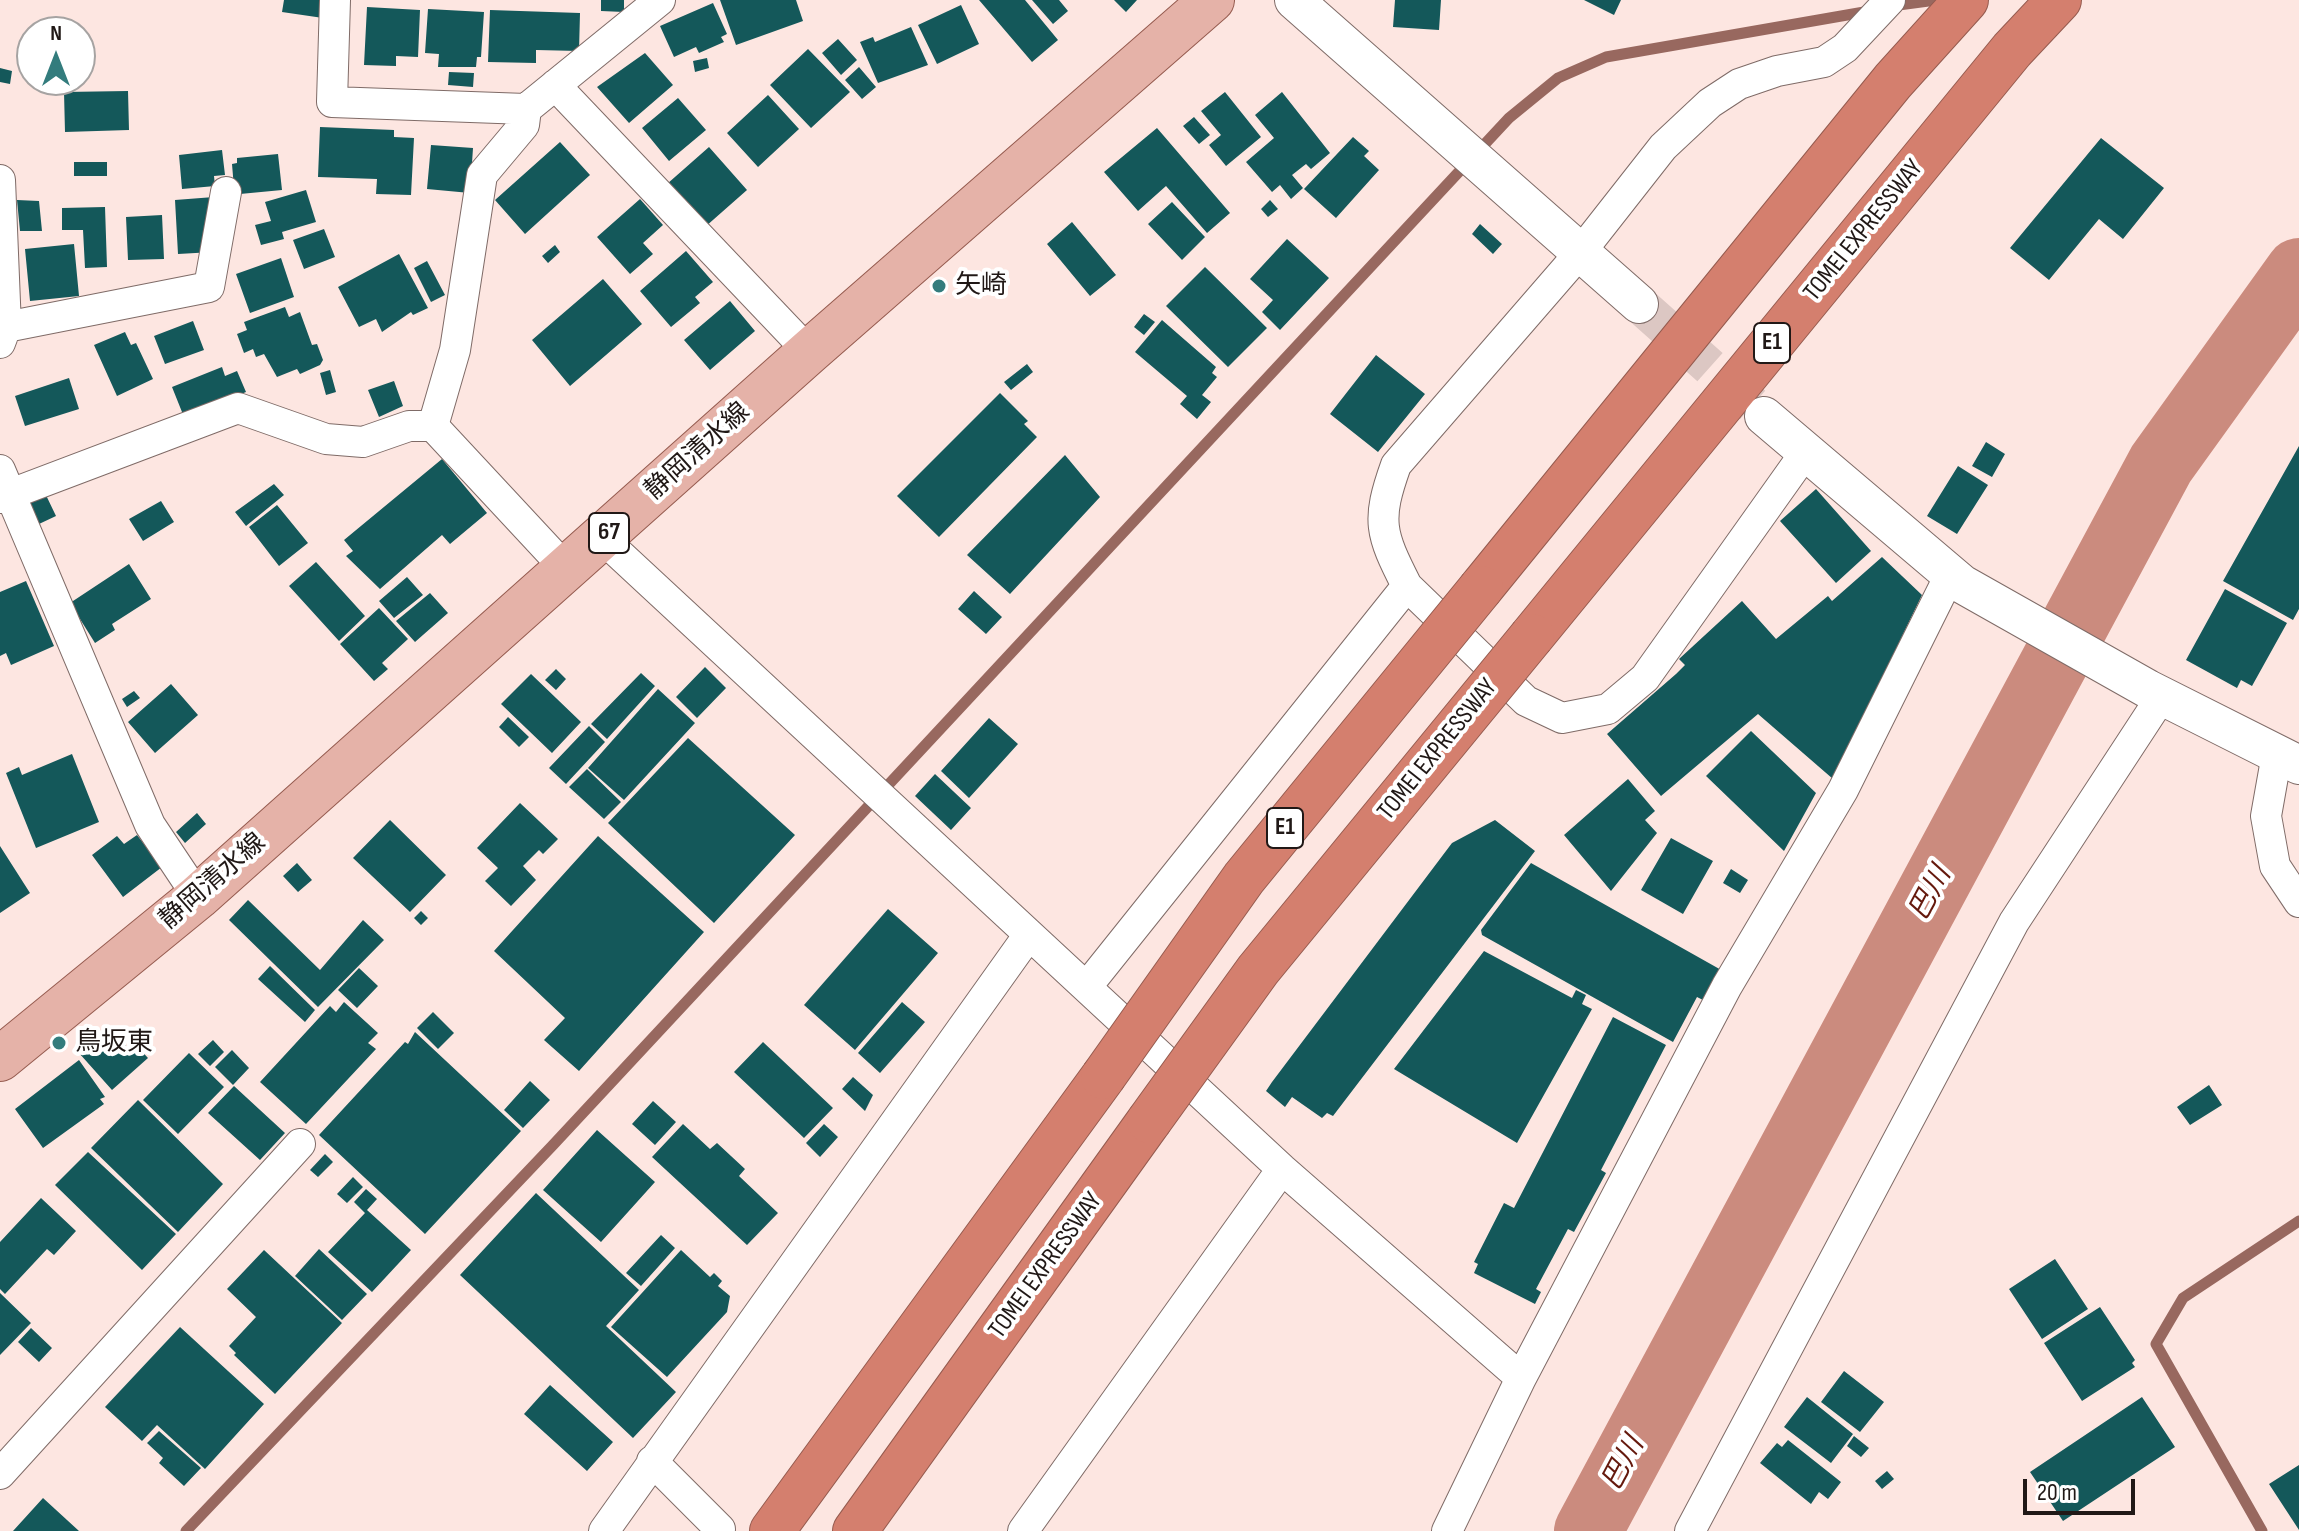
<!DOCTYPE html>
<meta charset="utf-8">
<style>
body{margin:0}
#map{position:relative;width:2299px;height:1531px;overflow:hidden;background:#fde6e1;font-family:"Sofia Sans Condensed",sans-serif}
canvas{display:block}
.north{position:absolute;left:16px;top:16px;width:80px;height:80px;box-sizing:border-box;background:#fff;border:2px solid #a6a3a2;border-radius:50%;rotate:0deg;font-size:22px;font-weight:700;line-height:32px;text-align:center;color:#201816}
.north::after{content:'';display:block;margin:auto;width:28px;height:36px;background:#337c7d;clip-path:polygon(50% 0,100% 100%,50% 72%,0 100%)}
.scale{position:absolute;left:2023px;top:1479px;width:112px;height:36px;box-sizing:border-box;border:4px solid #201816;border-top:0;padding-left:10px;font-size:24px;line-height:28px;white-space:nowrap;color:#201816;-webkit-text-stroke:6px #fff;paint-order:stroke}
</style>
<div id="map">
<canvas width="2299" height="1531"></canvas>
<div class="north">N</div>
<div class="scale">20 m</div>
</div>
<script>
const context = document.querySelector('canvas').getContext('2d');
context.lineJoin = 'round';
function trace(path, color, width, dash) {
  context.strokeStyle = color;
  context.lineWidth = width;
  context.lineCap = dash ? 'butt' : 'round';
  context.setLineDash(dash || []);
  context.stroke(path);
}
function fillPath(path, color) {
  context.fillStyle = color;
  context.fill(path, 'evenodd');
}
function label(font, color, halo, rows, align = 'center') {
  context.font = font + ' "Sofia Sans Condensed","Noto Sans JP",sans-serif';
  context.lineWidth = 8;
  context.setLineDash([]);
  context.textBaseline = 'middle';
  context.strokeStyle = halo;
  context.fillStyle = color;
  for (const [text, x, y, turn = 0] of rows) {
    context.save();
    context.translate(x, y);
    context.rotate((+turn || 0) * Math.PI / 180);
    context.textAlign = isNaN(turn) ? turn : align;
    if (halo) context.strokeText(text, 0, 0);
    context.fillText(text, 0, 0);
    context.restore();
  }
}
trace(new Path2D(`
 M1891,6L1936,0
 M186,1531L553,1145L1509,118L1558,78L1606,57L1870,11
 M2262,1531L2156,1344L2183,1298L2299,1221`), '#98685f', 11);
trace(new Path2D(`
 M1588,1531L2161,464L2299,272`), '#cb8b7e', 68);
fillPath(new Path2D(`
 M284,0H326L323,18L282,12Z
 M601,0H624V12L601,11Z
 M720,0H796L803,21L736,45Z
 M979,0H1025L1058,40L1032,62Z
 M1032,0H1059L1068,11L1053,24Z
 M1114,0H1137L1126,12Z
 M1395,0H1441L1439,30L1393,27Z
 M1584,0H1621L1614,15Z
 M713,3L727,34L721,37L724,42L699,53L696,47L674,57L660,26Z
 M961,5L979,44L937,64L918,25Z
 M367,7L420,10L418,57L396,56V66L364,65Z
 M428,9L484,12L481,57H477L476,67H438L439,54L425,53Z
 M490,10L580,13L579,51L536,50V63L488,62Z
 M911,27L928,65L878,83L860,42L873,37L875,42Z
 M838,39L857,60L841,75L822,53Z
 M808,49L850,92L811,128L770,85Z
 M645,53L673,85L629,123L597,87Z
 M707,58L709,68L695,72L693,61Z
 M859,67L876,87L862,99L845,80Z
 M0,68L12,71L10,84L0,82Z
 M449,72L474,73L473,87L448,85Z
 M128,91L129,130L65,132L64,92Z
 M1225,92L1261,137L1226,166L1209,145L1221,135L1201,111Z
 M1282,92L1330,153L1311,169L1306,164L1292,175L1303,188L1291,199L1280,185L1272,192L1246,162L1274,138L1255,115Z
 M768,95L799,129L758,167L727,133Z
 M678,98L706,130L669,161L642,128Z
 M1194,117L1210,135L1199,144L1183,126Z
 M320,127L394,130V137L414,138L411,195L376,194L377,179L318,177Z
 M1157,128L1230,213L1207,233L1166,186L1138,211L1104,172Z
 M1353,137L1369,151L1364,156L1379,170L1336,218L1304,189Z
 M2101,138L2164,188L2123,239L2099,219L2049,280L2010,248Z
 M560,142L590,175L525,234L495,200Z
 M431,145L473,148L470,193L427,189Z
 M709,147L747,190L705,227L667,184Z
 M222,150L225,175L214,176L215,186L182,189L179,155Z
 M278,154L282,190L240,194L234,188L232,164L237,163V158Z
 M74,162H107V176H74Z
 M306,190L316,222L282,232L284,239L261,245L255,225L271,221L265,202Z
 M214,197L213,252L178,254L175,200Z
 M640,199L663,225L643,243L653,254L630,274L597,237Z
 M17,200L39,201L42,231H20Z
 M1270,200L1278,209L1268,217L1261,209Z
 M1172,202L1205,237L1182,260L1148,224Z
 M105,207L107,267L85,268L83,230H62V208Z
 M162,215L164,259L128,260L126,217Z
 M1072,222L1116,275L1090,296L1047,244Z
 M1480,224L1502,244L1493,254L1472,234Z
 M324,229L335,257L304,269L293,240Z
 M1287,239L1329,278L1280,330L1262,312L1273,300L1250,279Z
 M74,244L79,296L30,301L25,249Z
 M555,245L560,252L548,263L542,256Z
 M686,251L713,282L695,297L700,303L671,327L640,291Z
 M399,254L428,308L413,315L411,312L382,332L376,319L359,327L338,287Z
 M281,258L294,297L250,313L236,274Z
 M427,261L445,295L431,302L414,268Z
 M1205,267L1267,328L1228,367L1166,306Z
 M603,279L642,324L570,386L532,340Z
 M730,301L755,331L710,370L684,340Z
 M285,307L289,317L300,312L312,345L317,344L323,360L320,365L300,374L297,369L277,377L264,354L256,357L253,349L244,353L237,334L247,330L244,322Z
 M1144,314L1155,322L1144,335L1134,327Z
 M1162,320L1216,367L1212,373L1217,377L1202,395L1211,402L1197,419L1180,404L1187,396L1135,352Z
 M193,321L204,350L165,364L154,336Z
 M125,332L131,345L136,343L153,379L117,396L94,345Z
 M1376,355L1425,394L1378,452L1330,414Z
 M1027,364L1033,372L1011,390L1004,382Z
 M222,367L225,376L237,371L246,392L184,417L172,387Z
 M330,370L336,392L326,395L320,373Z
 M69,378L79,409L25,426L15,396Z
 M394,381L403,406L379,417L368,390Z
 M1000,393L1028,421L1024,424L1037,437L939,537L897,496Z
 M1986,442L2005,454L1992,477L1972,466Z
 M2299,446V609L2293,620L2223,581Z
 M1065,455L1100,497L1010,594L967,555Z
 M442,459L487,513L450,544L442,535L380,589L346,556L353,551L344,540Z
 M1958,466L1988,485L1957,534L1927,516Z
 M274,484L284,495L246,526L235,512Z
 M1816,489L1871,551L1836,583L1780,521Z
 M44,491L56,516L39,524L28,499Z
 M161,501L174,522L143,541L129,519Z
 M277,505L308,543L279,566L249,527Z
 M1882,557L1922,595L1833,779L1758,714L1661,796L1607,734L1676,674L1685,665L1679,659L1742,601L1776,639L1828,596L1832,601Z
 M316,562L365,616L339,641L289,586Z
 M129,564L151,599L112,624L115,630L95,643L70,603Z
 M407,577L423,595L394,618L379,601Z
 M26,581L54,646L11,665L6,653L0,656V592Z
 M2225,589L2287,623L2252,686L2241,680L2237,688L2186,660Z
 M974,591L1002,617L986,634L958,609Z
 M430,593L448,613L415,642L396,621Z
 M379,608L408,639L382,663L388,669L374,681L340,644Z
 M705,667L726,688L697,718L676,697Z
 M556,669L566,679L556,690L545,680Z
 M641,673L655,686L607,739L591,724Z
 M531,674L581,722L552,753L501,704Z
 M171,684L198,715L155,753L128,722Z
 M658,689L695,723L624,800L588,768Z
 M134,691L140,698L127,707L122,699Z
 M508,717L529,737L519,747L499,727Z
 M989,718L1018,744L969,798L941,771Z
 M589,726L605,742L566,784L549,768Z
 M1751,731L1816,793L1784,851L1706,776Z
 M688,738L795,835L714,923L608,823Z
 M72,754L99,822L36,848L6,773L19,767L22,775Z
 M587,769L621,802L604,819L569,787Z
 M935,774L971,808L951,830L915,796Z
 M1628,779L1655,811L1645,820L1657,833L1611,891L1564,835Z
 M520,803L558,839L543,854L539,850L523,866L536,880L511,906L485,881L498,868L477,848Z
 M197,813L206,824L185,843L176,832Z
 M390,820L446,875L410,912L353,858Z
 M1495,820L1535,851L1333,1116L1327,1113L1322,1118L1292,1097L1285,1107L1266,1091L1272,1082L1452,843Z
 M137,835L162,867L123,897L92,855L117,836L124,844Z
 M598,836L704,932L579,1071L544,1040L565,1018L494,951Z
 M1671,838L1713,861L1683,914L1641,890Z
 M0,846L30,893L0,913Z
 M297,863L312,880L298,892L283,876Z
 M1531,863L1723,971L1707,1002L1697,997L1673,1042L1482,935L1481,930Z
 M1731,869L1748,880L1740,893L1723,883Z
 M248,900L320,970L363,920L384,940L318,1007L229,920Z
 M888,909L938,953L855,1050L804,1005Z
 M421,911L428,918L421,925L414,918Z
 M1484,951L1572,998L1576,990L1586,995L1582,1004L1592,1009L1517,1143L1394,1069Z
 M270,966L315,1010L305,1022L258,979Z
 M359,968L378,986L357,1008L338,990Z
 M344,1002L378,1033L368,1043L376,1049L306,1124L260,1082L330,1006L336,1012Z
 M902,1002L925,1022L880,1073L858,1053Z
 M433,1012L454,1033L438,1049L417,1028Z
 M1613,1017L1666,1045L1601,1170L1606,1173L1574,1232L1568,1229L1536,1289L1541,1292L1535,1304L1474,1273L1478,1264L1474,1262L1504,1203L1514,1208Z
 M109,1027L128,1048L134,1043L148,1058L112,1090L79,1053Z
 M415,1032L521,1131L425,1234L319,1135L405,1042L408,1044Z
 M213,1040L224,1052L210,1066L198,1054Z
 M763,1042L833,1108L804,1138L734,1072Z
 M232,1050L249,1068L233,1085L215,1067Z
 M189,1053L224,1087L178,1134L143,1100Z
 M79,1060L105,1097L100,1099L104,1104L43,1148L15,1109Z
 M853,1077L873,1095L865,1111L842,1089Z
 M530,1081L550,1100L523,1128L504,1110Z
 M2209,1085L2222,1105L2190,1125L2177,1107Z
 M234,1086L285,1133L260,1160L208,1113Z
 M138,1100L223,1184L178,1232L91,1148Z
 M653,1101L676,1122L655,1145L632,1124Z
 M683,1124L710,1149L717,1143L745,1169L739,1176L778,1213L747,1245L652,1157Z
 M824,1124L838,1137L820,1157L806,1143Z
 M597,1130L655,1182L601,1242L543,1190Z
 M88,1152L176,1234L142,1270L55,1185Z
 M325,1154L333,1162L318,1177L310,1170Z
 M353,1177L363,1187L347,1203L337,1194Z
 M366,1189L377,1199L367,1210L411,1250L372,1292L328,1252L365,1213L354,1202Z
 M536,1193L639,1290L606,1326L676,1392L633,1438L460,1275Z
 M41,1198L76,1231L54,1255L47,1249L5,1294L0,1289V1242Z
 M661,1235L675,1248L641,1286L626,1273Z
 M319,1249L367,1294L342,1320L295,1276Z
 M264,1250L342,1323L275,1394L234,1355L236,1353L229,1346L256,1317L227,1289Z
 M681,1250L710,1277L714,1273L722,1281L718,1286L730,1296L727,1312L667,1377L611,1327Z
 M2055,1259L2088,1309L2042,1339L2009,1289Z
 M0,1293L31,1323L0,1355Z
 M2100,1307L2135,1360L2132,1363L2135,1367L2082,1401L2044,1343Z
 M180,1327L264,1404L205,1469L157,1425L142,1441L105,1407Z
 M31,1328L52,1348L39,1362L18,1342Z
 M1844,1371L1884,1402L1860,1432L1821,1402Z
 M550,1385L613,1442L587,1471L524,1414Z
 M1807,1397L1853,1434L1831,1463L1784,1427Z
 M2142,1397L2175,1447L2063,1521L2030,1472Z
 M159,1431L201,1468L184,1486L159,1463L163,1458L147,1443Z
 M1854,1436L1869,1448L1861,1457L1847,1446Z
 M1788,1440L1841,1482L1828,1499L1819,1492L1811,1504L1760,1463L1777,1443L1782,1447Z
 M2299,1465V1530L2269,1484Z
 M1887,1471L1894,1479L1882,1489L1875,1481Z
 M43,1498L79,1531H13Z`), '#14585a');
trace(new Path2D(`
 M1639,304L1756,408`), '#dcc7c3', 38, [38, 19]);
const minor = new Path2D(`
 M335,0L332,102L526,109L660,0
 M555,85L809,352
 M6,327L209,287L226,192
 M0,343L6,327L0,180
 M433,426L455,350L482,175L524,125L526,109
 M0,470L150,825L198,897
 M0,498L238,408L326,439L363,442L409,426H433L567,570
 M603,539L1282,1169L1521,1378
 M1407,586L1526,701L1562,718L1608,709L1645,678L1805,453
 M2277,754L2266,816L2275,866L2299,902
 M1088,985L1407,586C1380,533 1376,521 1396,465L1579,254L1663,147L1710,103L1739,84L1777,71L1824,62L1845,48L1890,0
 M652,1461L720,1529
 M0,1474L300,1144
 M604,1531L1028,936
 M1023,1531L1282,1169
 M1447,1531L1521,1378L1727,986L1843,790L1950,575
 M1690,1531L2014,922L2162,696`);
const tertiary = new Path2D(`
 M1294,0L1639,304
 M1764,416L1962,584L2148,689L2299,765`);
const primary = new Path2D(`
 M0,1059L198,897L809,352L1212,0`);
const motorway = new Path2D(`
 M1481,588L1893,81L1966,0
 M1532,636L2012,50L2059,0
 M772,1531L1103,1077
 M855,1531L1149,1121`);
trace(minor, '#7f6b67', 32);
trace(tertiary, '#7f6b67', 40);
trace(primary, '#955b4f', 46);
trace(motorway, '#955b4f', 46);
trace(minor, '#fff', 30);
trace(tertiary, '#fff', 38);
trace(primary, '#e5b2a8', 44);
trace(motorway, '#d47f6e', 44);
const motorwayBridge = new Path2D(`
 M1103,1077L1244,878L1481,588
 M1149,1121L1258,970L1532,636`);
trace(motorwayBridge, '#955b4f', 46, []);
trace(motorwayBridge, '#d47f6e', 44);
for (const [x, y, r, color] of [
 [939,286,8,"#337c7d"],
 [59,1043,8,"#337c7d"]
]) {
  const dot = new Path2D();
  dot.arc(x, y, r, 0, 2 * Math.PI);
  context.fillStyle = color;
  context.fill(dot);
  trace(dot, '#fff', 3);
}
for (const [x, y, w] of [
 [1772,343,36],
 [609,533,40],
 [1285,828,36]
]) {
  const box = new Path2D();
  box.roundRect(x - w / 2, y - 20, w, 40, 6);
  context.fillStyle = '#fff';
  context.fill(box);
  trace(box, '#201816', 2);
}
label('bold 24px', '#201816', null, [
 ["E1",1772,343],
 ["67",609,533],
 ["E1",1285,828]
]);
label('26px', '#201816', '#fff', [
 ["TOMEI EXPRESSWAY",1864,231,-51],
 ["静岡清水線",698,452,-42],
 ["TOMEI EXPRESSWAY",1438,750,-51],
 ["静岡清水線",213,882,-41],
 ["TOMEI EXPRESSWAY",1046,1266,-54]
]);
label('26px', '#201816', '#fff', [
 ["矢崎",955,286],
 ["鳥坂東",75,1043]
], 'left');
label('italic 28px', '#65190d', '#fff', [
 ["巴川",1931,894,-62],
 ["巴川",1624,1464,-62]
]);
</script>
